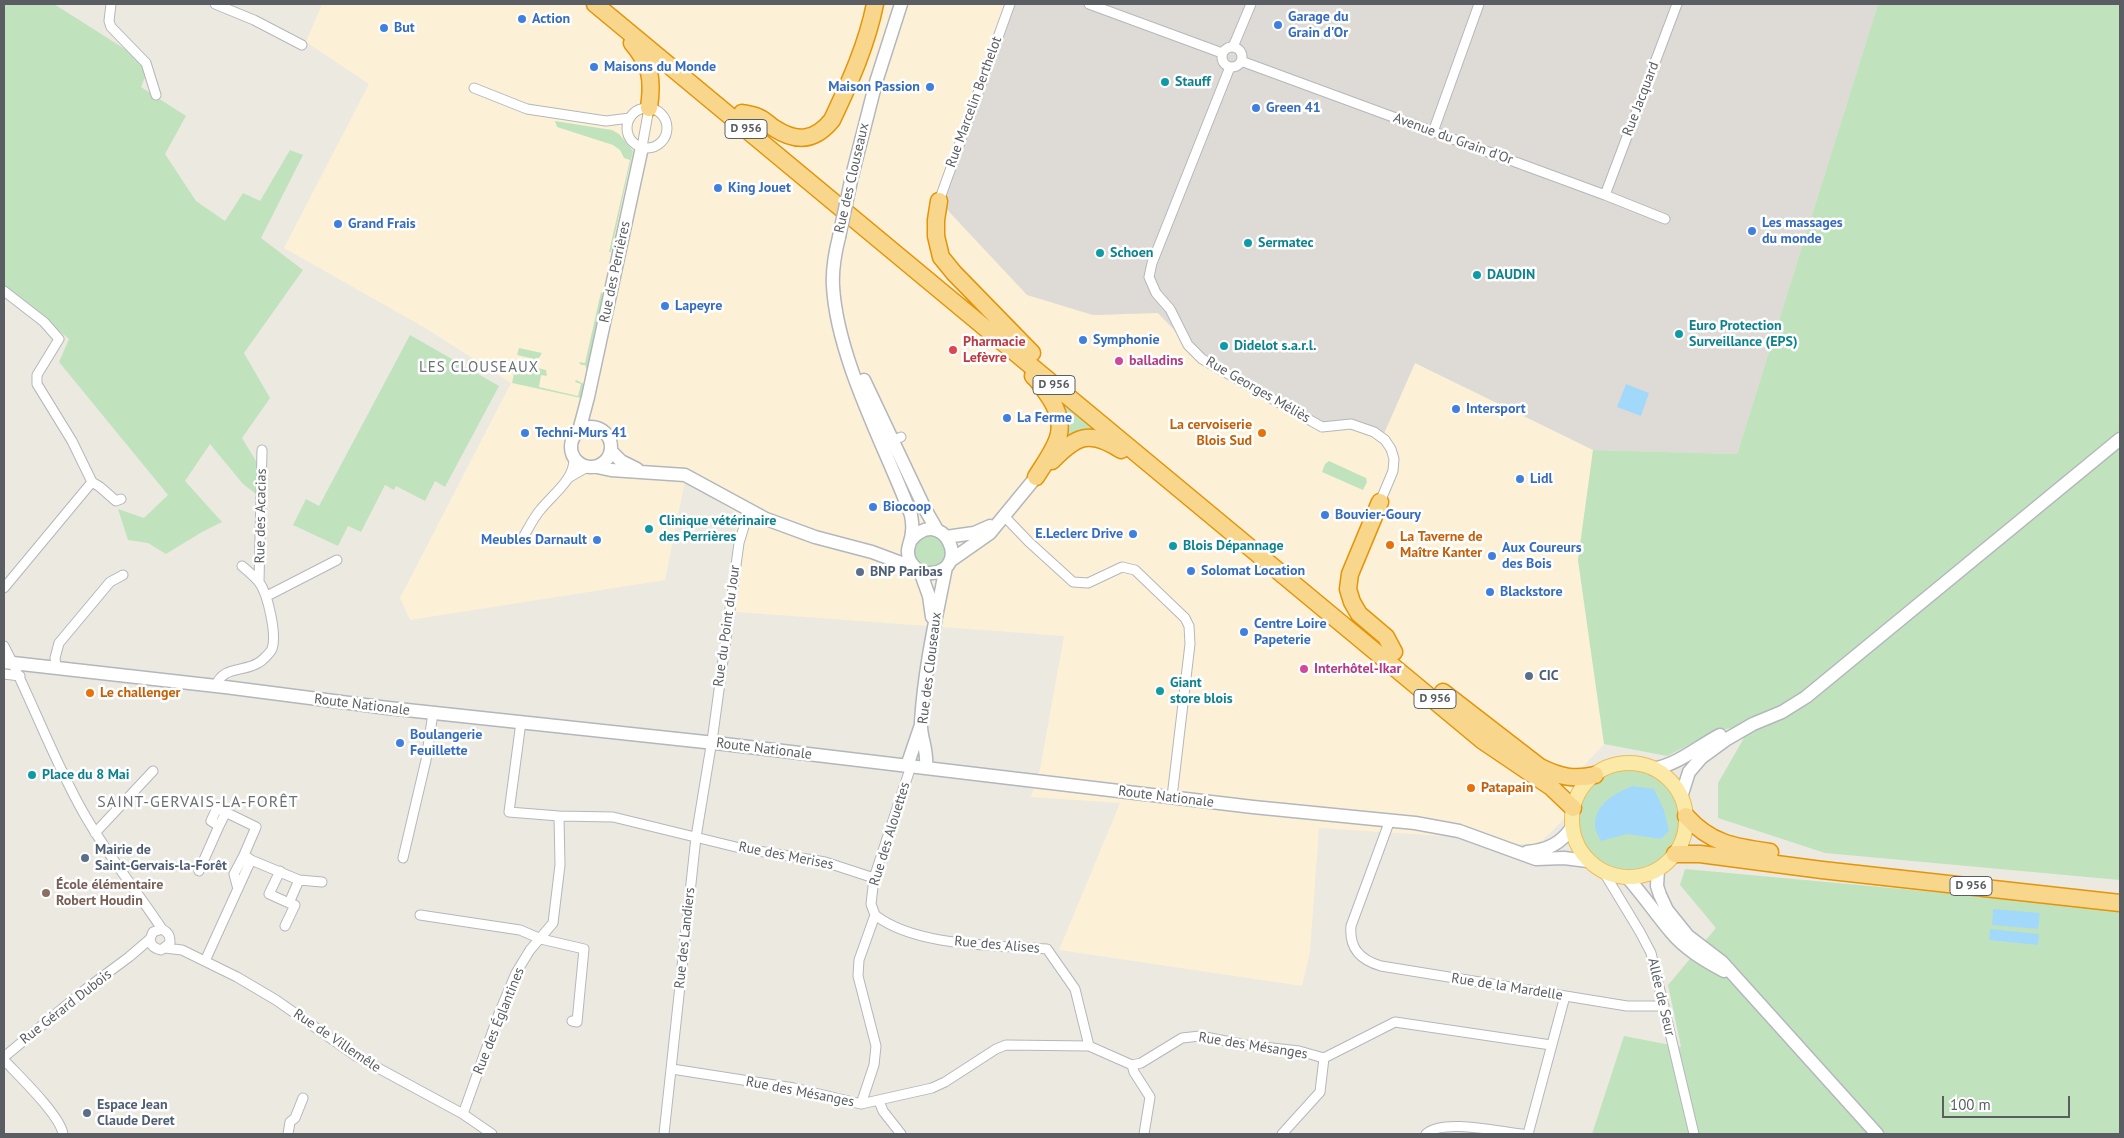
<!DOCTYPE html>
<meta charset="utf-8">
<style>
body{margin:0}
#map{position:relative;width:2124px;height:1138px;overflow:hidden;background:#ece9e1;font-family:"PT Sans",sans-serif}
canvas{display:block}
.frame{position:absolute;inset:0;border:5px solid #5a5e62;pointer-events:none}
.scale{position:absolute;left:1942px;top:1096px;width:128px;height:22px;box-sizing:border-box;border:2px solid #5a5e62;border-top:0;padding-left:6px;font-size:15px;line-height:18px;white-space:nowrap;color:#5a5e62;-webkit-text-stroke:4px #fff;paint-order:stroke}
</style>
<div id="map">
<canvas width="2124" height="1138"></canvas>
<div class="frame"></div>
<div class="scale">100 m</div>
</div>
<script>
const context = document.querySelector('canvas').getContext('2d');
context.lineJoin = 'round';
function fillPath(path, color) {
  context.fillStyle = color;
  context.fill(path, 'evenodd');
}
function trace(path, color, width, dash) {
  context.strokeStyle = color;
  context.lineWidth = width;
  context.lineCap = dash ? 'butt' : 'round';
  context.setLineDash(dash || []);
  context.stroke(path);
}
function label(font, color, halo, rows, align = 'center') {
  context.font = font + ' "PT Sans",sans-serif';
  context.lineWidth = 5;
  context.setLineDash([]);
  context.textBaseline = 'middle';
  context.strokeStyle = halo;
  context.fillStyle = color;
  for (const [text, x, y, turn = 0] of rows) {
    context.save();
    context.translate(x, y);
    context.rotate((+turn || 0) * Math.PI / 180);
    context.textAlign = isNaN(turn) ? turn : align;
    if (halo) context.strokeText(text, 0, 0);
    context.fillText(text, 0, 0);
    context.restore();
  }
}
fillPath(new Path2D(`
 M322,4H1010L1093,315L1158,313L1202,359L1382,438L1415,363L1593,450L1578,560L1604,744L1577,773L1564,819L1537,846L1459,837L1319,828L1310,952L1302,986L1059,950L1120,803L1031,797L1040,769L1064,636L723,611L738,514L685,481L665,580L410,620L400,598L511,383L427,329L284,248L369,84L306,42Z`), '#fcf1d6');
fillPath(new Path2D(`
 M1010,4H1878L1737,454L1593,450L1415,363L1382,438L1351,424L1322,427L1202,359L1158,313L1093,315L1027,295L939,201Z`), '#dedbd6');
fillPath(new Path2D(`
 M4,4H54L150,65L141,87L186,116L165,154L196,201L225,221L243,193L260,201L290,150L303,155L261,238L303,270L244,353L270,398L242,438L265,476L256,494L243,484L210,444L185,481L222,522L202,532L166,554L148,543L128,540L118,509L144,518L168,495L59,362L69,339L4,285Z
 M1878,4H2120V880L1825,853L1718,818V783L1752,724L1716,731L1667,756L1604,744L1578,560L1593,450L1737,454Z
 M555,121L612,130L619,134L633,151L611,252H609L630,160L624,158L620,150L613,145L557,127Z
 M601,292L603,294L587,370L585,365H581L579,362L585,363Z
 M410,335L499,386L445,487L435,481L425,501L396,486L394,490L385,485L361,532L348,526L338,546L293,525L306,499L319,506Z
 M519,348L542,353L539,358L534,359L517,355Z
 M516,363L546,370L547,376L541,375L539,387L578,396L581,384L575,382L576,380L584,384L581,398L512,383Z
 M1052,395L1102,435L1064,439Z
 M1329,461L1366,478L1367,482L1363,490L1322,472L1325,464Z
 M914 552a16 16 0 1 1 32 0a16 16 0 1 1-32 0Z
 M1579 820a50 50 0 1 1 100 0a50 50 0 1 1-100 0Z
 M1685,869L2120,909V1134H1592L1624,1036L1681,1047L1668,985L1716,928L1680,885Z`), '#c0e3be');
fillPath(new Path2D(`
 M1626,384L1649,393L1641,416L1617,407Z
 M1632,786L1654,789L1664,810L1669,831L1661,839L1627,834L1601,841C1599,837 1595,831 1595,826C1594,804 1614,794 1632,786Z
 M1993,909L2040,913L2038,929L1992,925Z
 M1990,929L2039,934L2038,945L1989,940Z`), '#a2d9fb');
const street = new Path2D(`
 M111,4L109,21L111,27L146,63L156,95
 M215,4L254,20L302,45
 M1089,4L1222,53
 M1233,47L1251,4
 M1222 57a10 10 0 1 1 20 0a10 10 0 1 1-20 0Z
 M1241,61L1605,195L1665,219
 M1230,67L1152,263L1149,277L1156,293L1170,309L1188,345L1202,359L1322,427L1351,424L1374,432L1385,440L1391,449L1394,459L1393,471L1380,502
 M474,88L527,109L606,121L630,118
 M627 128a20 20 0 1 1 40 0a20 20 0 1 1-40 0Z
 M1433,132L1479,4
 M642,147L649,108
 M1605,195L1677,4
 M939,201L1010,4
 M4,291L44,322L59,339L37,375V384L72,441L92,482L4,588
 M887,440L892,441L901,437
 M568,478L587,467
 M92,482L100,487L116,501L121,499
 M1004,516L1029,542L1073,582L1088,583L1122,567L1135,570L1185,618L1189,626L1190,644L1172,797
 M524,536C529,527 534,517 541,509C553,494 575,479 574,458
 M259,582L262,450
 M267,596L337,560
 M4,646C32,700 53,759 83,812C106,853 136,890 162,929
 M56,667L55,658L59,643L110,582L123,575
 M4,674L20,676
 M216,686C222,666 244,672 258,663C262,661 270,653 272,649C277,635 268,594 259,582C254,576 248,571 242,566
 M521,722L509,812L559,816L613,817L740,848L825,862L874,878
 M226,812L219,826L211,821L217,808L256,827L244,855
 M1390,820L1351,926C1349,948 1360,960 1381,966L1627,1006H1664
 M95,833L153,771
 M403,858L426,760L433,713
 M251,860L299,880L322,882
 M199,871L219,826
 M280,871L269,894L289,903L299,880
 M1603,871L1640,932L1651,953L1694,1134
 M420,915L520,930L541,939L584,949L577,1022L572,1021
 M875,915C916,947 996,945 1047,949L1075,989L1089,1046
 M285,926L295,905L289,903
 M165,948L182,950L237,977L276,1000L356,1056L463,1114L492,1134
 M205,961L251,860L244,855L234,874L238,889
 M4,1057L86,989L129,957L150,939L153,932L162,929C169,933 170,936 170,943L161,950C154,948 151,946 150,939
 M4,1060C18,1075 60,1115 63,1134
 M1132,1065L1134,1072L1150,1097L1144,1134
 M672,1069L794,1088L861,1104L932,1088L945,1082L996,1049L1006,1045L1089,1046L1132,1065L1141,1063L1182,1038L1200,1036L1246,1045L1299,1051L1324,1058L1395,1022L1551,1045
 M879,1101L883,1111L901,1134
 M861,1104L874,1065L876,1046L858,976L859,960L875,915L871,904L874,878L911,766
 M463,1114L498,1016L516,973L530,950L553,923L560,865L559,816
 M288,1134L290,1122L295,1118L303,1098
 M664,1134L696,837L713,734L739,543L749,510
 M1282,1134L1320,1092L1324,1058
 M1426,1134C1443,1118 1500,1132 1522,1134
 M1528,1134L1565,996`);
const secondary = new Path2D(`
 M852,176L876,82L901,4
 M839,237C835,253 832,269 833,286C837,359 885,446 911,515C912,521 913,526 912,531C912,538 909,543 908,550C907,563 919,575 932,573C973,568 942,504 911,540
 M864,380L925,509L937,530
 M571 447a20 20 0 1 1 40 0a20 20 0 1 1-40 0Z
 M579,431L588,397L642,147
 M611,451L621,461L637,469
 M597,467L611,470L685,475L766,519L815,537L872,552L915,568
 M946,537L974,533L990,526
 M950,561L990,533L1036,477
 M920,571L929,596L932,617
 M4,662L225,687L388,708L724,744L1253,807L1415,823L1459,831L1536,859L1564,858L1588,861
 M907,766L921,725
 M926,768C928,749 920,737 921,723C924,670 936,618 946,567
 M1653,769C1679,764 1697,747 1720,735
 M1681,797L1689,772L1701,758L1727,739L1753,724L1782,712L1806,697L2120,439
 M1527,852C1547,850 1561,844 1572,827
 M1658,869L1657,886L1660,895L1667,910L1679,925L1688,936L1722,962L1877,1134
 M1627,877C1643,895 1656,914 1671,932C1685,949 1704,960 1724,971`);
const primary = new Path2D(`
 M1572 820a57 57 0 1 1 114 0a57 57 0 1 1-114 0Z`);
const highway = new Path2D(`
 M595,4L1483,741L1551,787L1573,808
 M632,43C651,66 653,78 649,108
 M742,113C747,114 753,115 758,117C764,119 769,125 774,128C797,143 815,141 832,120C850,82 867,44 875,4
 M939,201L936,220V236L941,257L954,273L1032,353
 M1033,376C1040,382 1045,391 1050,398C1071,431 1054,448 1036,477
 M1052,461C1076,436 1090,429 1121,450
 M1380,502L1350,574L1348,589L1352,602L1359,614L1386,637L1394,652
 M1443,692L1540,767C1560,777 1574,780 1595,775
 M1686,816C1711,844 1735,847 1770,852
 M1675,854H1700L1822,870L2120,903`);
trace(street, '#b4b7bb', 11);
trace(secondary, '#b3b7bb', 15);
trace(primary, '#ebbb5b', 16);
trace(highway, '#e49409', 19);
trace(street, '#fff', 9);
trace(secondary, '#fff', 12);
trace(primary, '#fbe9a7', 14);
trace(highway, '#f8d78c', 16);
const secondaryBridge = new Path2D(`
 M839,237L852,176`);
trace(secondaryBridge, '#b3b7bb', 15, []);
trace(secondaryBridge, '#fff', 12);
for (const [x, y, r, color] of [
 [522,19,5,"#3f7fe0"],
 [1278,25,5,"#3f7fe0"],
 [384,28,5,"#3f7fe0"],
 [594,67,5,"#3f7fe0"],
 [1165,82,5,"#0f9aa8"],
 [930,87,5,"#3f7fe0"],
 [1256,108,5,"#3f7fe0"],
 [718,188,5,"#3f7fe0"],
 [338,224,5,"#3f7fe0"],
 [1752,231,5,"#3f7fe0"],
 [1248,243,5,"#0f9aa8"],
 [1100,253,5,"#0f9aa8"],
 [1477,275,5,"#0f9aa8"],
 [665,306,5,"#3f7fe0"],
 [1679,334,5,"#0f9aa8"],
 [1083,340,5,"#3f7fe0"],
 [1224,346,5,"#0f9aa8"],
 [953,350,5,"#e0444e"],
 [1119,361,5,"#d1479c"],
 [1456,409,5,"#3f7fe0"],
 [1007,418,5,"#3f7fe0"],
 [525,433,5,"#3f7fe0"],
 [1262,433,5,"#e8710a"],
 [1520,479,5,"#3f7fe0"],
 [873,507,5,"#3f7fe0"],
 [1325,515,5,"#3f7fe0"],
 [649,529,5,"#0f9aa8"],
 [1133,534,5,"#3f7fe0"],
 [597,540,5,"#3f7fe0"],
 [1390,545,5,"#e8710a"],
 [1173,546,5,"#0f9aa8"],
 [1492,556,5,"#3f7fe0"],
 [1191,571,5,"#3f7fe0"],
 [860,572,5,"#5c6f8a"],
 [1490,592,5,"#3f7fe0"],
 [1244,632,5,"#3f7fe0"],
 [1304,669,5,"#d1479c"],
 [1529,676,5,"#5c6f8a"],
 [1160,691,5,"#0f9aa8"],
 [90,693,5,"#e8710a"],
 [400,743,5,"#3f7fe0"],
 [32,775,5,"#0f9aa8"],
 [1471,788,5,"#e8710a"],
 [85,858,5,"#5c6f8a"],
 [46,893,5,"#8d6e63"],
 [87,1113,5,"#5c6f8a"]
]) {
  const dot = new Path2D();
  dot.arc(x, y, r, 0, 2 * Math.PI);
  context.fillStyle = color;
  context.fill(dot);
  trace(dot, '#fff', 2);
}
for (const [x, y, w] of [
 [746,129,42],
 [1054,385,42],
 [1435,699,42],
 [1971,886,42]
]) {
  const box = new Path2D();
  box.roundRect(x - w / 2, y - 9.5, w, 19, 4);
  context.fillStyle = '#fff';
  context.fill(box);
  trace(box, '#5a5e62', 1);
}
label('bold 12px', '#5a5e62', null, [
 ["D 956",746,129],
 ["D 956",1054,385],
 ["D 956",1435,699],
 ["D 956",1971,886]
]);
label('bold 14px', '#366cbe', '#fff', [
 ["Garage du",1288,17],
 ["Grain d'Or",1288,33],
 ["Action",532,19],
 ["But",394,28],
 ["Maisons du Monde",604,67],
 ["Maison Passion",920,87,"right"],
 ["Green 41",1266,108],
 ["King Jouet",728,188],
 ["Les massages",1762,223],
 ["du monde",1762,239],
 ["Grand Frais",348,224],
 ["Lapeyre",675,306],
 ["Symphonie",1093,340],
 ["Intersport",1466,409],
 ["La Ferme",1017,418],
 ["Techni-Murs 41",535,433],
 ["Lidl",1530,479],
 ["Biocoop",883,507],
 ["Bouvier-Goury",1335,515],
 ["E.Leclerc Drive",1123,534,"right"],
 ["Meubles Darnault",587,540,"right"],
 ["Aux Coureurs",1502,548],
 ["des Bois",1502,564],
 ["Solomat Location",1201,571],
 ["Blackstore",1500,592],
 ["Centre Loire",1254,624],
 ["Papeterie",1254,640],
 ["Boulangerie",410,735],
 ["Feuillette",410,751]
], 'left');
label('bold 14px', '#0d838f', '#fff', [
 ["Stauff",1175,82],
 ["Sermatec",1258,243],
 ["Schoen",1110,253],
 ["DAUDIN",1487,275],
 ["Euro Protection",1689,326],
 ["Surveillance (EPS)",1689,342],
 ["Didelot s.a.r.l.",1234,346],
 ["Clinique vétérinaire",659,521],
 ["des Perrières",659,537],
 ["Blois Dépannage",1183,546],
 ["Giant",1170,683],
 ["store blois",1170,699],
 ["Place du 8 Mai",42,775]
], 'left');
label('14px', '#5a5e62', '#fff', [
 ["Rue Jacquard",1641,99,-69],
 ["Rue Marcelin Berthelot",974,102,-70],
 ["Avenue du Grain d'Or",1453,139,20],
 ["Rue des Clouseaux",852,178,-77],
 ["Rue des Perrières",615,272,-78],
 ["Rue Georges Méliès",1258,390,30],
 ["Rue des Acacias",261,516,-89],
 ["Rue du Point du Jour",727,626,-82],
 ["Rue des Clouseaux",930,668,-83],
 ["Route Nationale",362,705,7],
 ["Route Nationale",764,749,7],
 ["Route Nationale",1166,797,7],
 ["Rue des Alouettes",890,834,-73],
 ["Rue des Merises",786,856,11],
 ["Rue des Landiers",685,938,-84],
 ["Rue des Alises",997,945,5],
 ["Rue de la Mardelle",1507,987,9],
 ["Allée de Seur",1661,997,77],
 ["Rue Gérard Dubois",66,1007,-38],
 ["Rue des Églantines",499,1021,-68],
 ["Rue de Villemêle",337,1041,34],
 ["Rue des Mésanges",1253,1046,9],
 ["Rue des Mésanges",800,1092,11]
]);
label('bold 14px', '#be3a42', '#fff', [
 ["Pharmacie",963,342],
 ["Lefèvre",963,358]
], 'left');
label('bold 14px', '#b23c85', '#fff', [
 ["balladins",1129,361],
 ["Interhôtel-Ikar",1314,669]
], 'left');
label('bold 14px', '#c56008', '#fff', [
 ["La cervoiserie",1252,425,"right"],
 ["Blois Sud",1252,441,"right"],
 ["La Taverne de",1400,537],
 ["Maître Kanter",1400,553],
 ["Le challenger",100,693],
 ["Patapain",1481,788]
], 'left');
label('bold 14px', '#4e5e75', '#fff', [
 ["BNP Paribas",870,572],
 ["CIC",1539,676],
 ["Mairie de",95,850],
 ["Saint-Gervais-la-Forêt",95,866],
 ["Espace Jean",97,1105],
 ["Claude Deret",97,1121]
], 'left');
label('bold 14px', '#785e54', '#fff', [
 ["École élémentaire",56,885],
 ["Robert Houdin",56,901]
], 'left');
context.letterSpacing = '1px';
label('15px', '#6b7074', '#fff', [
 ["LES CLOUSEAUX",479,368]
]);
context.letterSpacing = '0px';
context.letterSpacing = '1px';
label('16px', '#6b7074', '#fff', [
 ["SAINT-GERVAIS-LA-FORÊT",198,802]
]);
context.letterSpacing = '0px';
</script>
